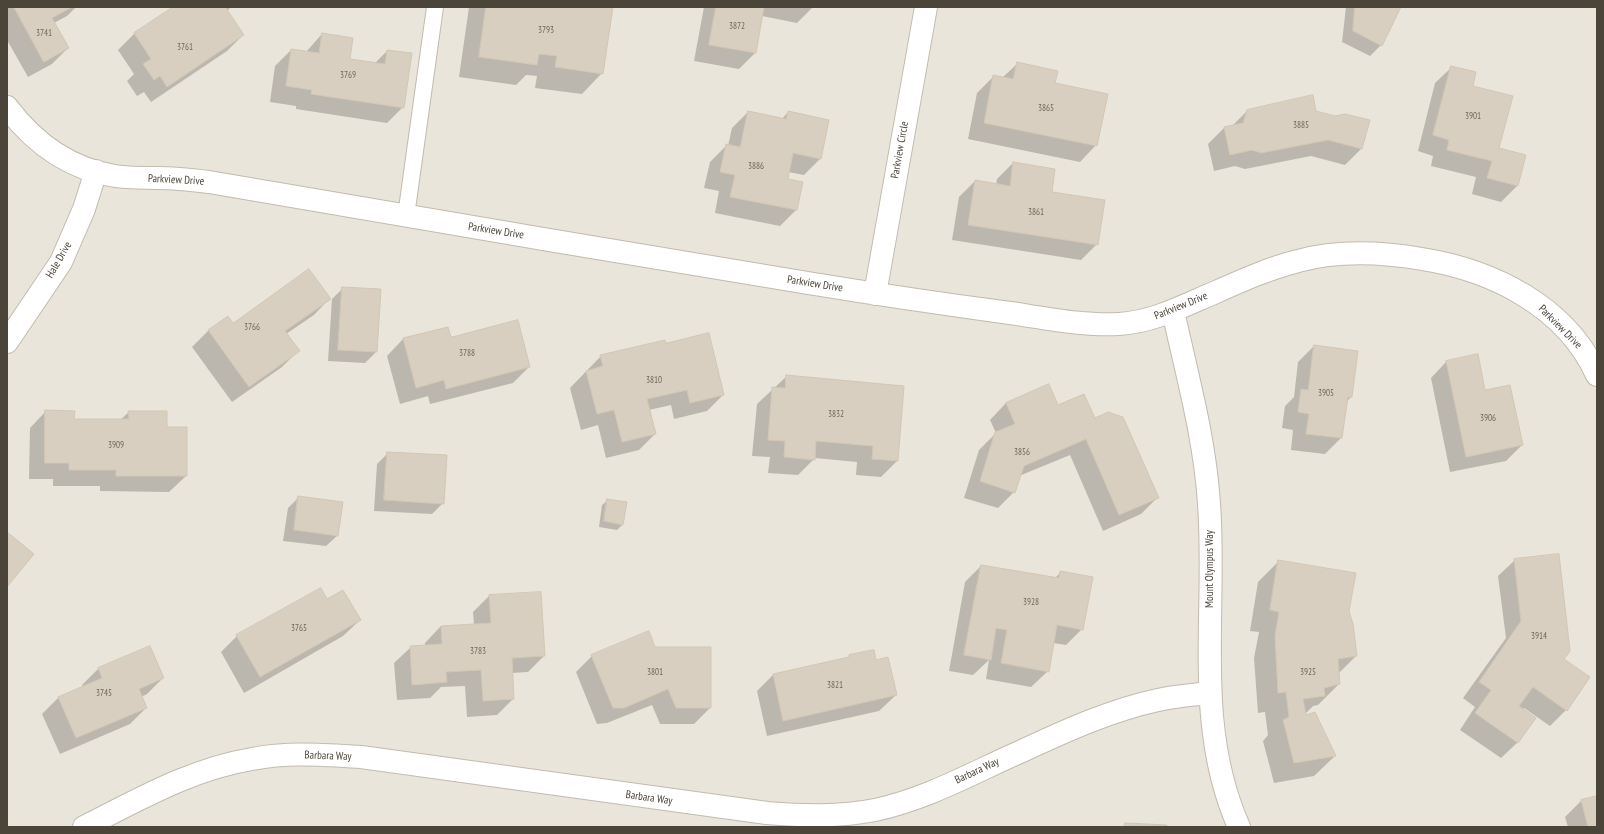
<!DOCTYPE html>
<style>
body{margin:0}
#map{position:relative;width:1604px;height:834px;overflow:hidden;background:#f6f3ec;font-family:"PT Sans Narrow",sans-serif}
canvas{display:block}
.frame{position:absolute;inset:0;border:8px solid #4b4439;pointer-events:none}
</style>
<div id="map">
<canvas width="1604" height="834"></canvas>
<div class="frame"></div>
</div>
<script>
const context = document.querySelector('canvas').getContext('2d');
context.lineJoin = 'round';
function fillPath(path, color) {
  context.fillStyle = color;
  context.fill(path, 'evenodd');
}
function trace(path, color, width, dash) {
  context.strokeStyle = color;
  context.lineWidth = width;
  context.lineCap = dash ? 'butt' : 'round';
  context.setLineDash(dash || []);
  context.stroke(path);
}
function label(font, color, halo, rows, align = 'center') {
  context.font = font + ' "PT Sans Narrow",sans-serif';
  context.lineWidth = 4;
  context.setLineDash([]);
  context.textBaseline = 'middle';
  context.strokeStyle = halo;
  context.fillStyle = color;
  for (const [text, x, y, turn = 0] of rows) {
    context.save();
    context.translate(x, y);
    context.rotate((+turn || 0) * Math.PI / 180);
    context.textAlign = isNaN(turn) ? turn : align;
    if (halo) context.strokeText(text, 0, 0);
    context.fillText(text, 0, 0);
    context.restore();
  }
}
fillPath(new Path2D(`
 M7,7H1597V827H7Z`), '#eae5da');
fillPath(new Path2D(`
 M7,7H76L67,16L54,23L68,48L52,64L28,77L7,40Z
 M174,7H231L227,11L243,35L227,51L151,102L144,92L137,96L127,81L134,74L118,50L134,34Z
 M469,7H612L602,73L582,94L535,88L537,76L526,75L516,85L459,77Z
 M704,7H813L797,23L762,16L755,53L739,69L694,61Z
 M1346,7H1400L1381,45L1370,56L1342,42Z
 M322,34L349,60L374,64L387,51L403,107L387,123L296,109V106L270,102L275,66L291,50L306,52Z
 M1017,64L1054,84L1096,145L1080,162L968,139L977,93L994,76L1002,78Z
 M1452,67L1471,87L1498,149L1525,156L1517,186L1501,202L1472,194L1476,177L1431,166L1433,156L1418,151L1435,83Z
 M1247,111L1315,112L1361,149L1345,165L1311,156L1245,169L1235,166L1214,171L1208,144L1224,128L1232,126Z
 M748,112L782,119L788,112L820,159L804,175L788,172L786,180L796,210L780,226L715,213L719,191L704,188L710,162L726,146H728L732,128Z
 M1013,163L1050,193L1097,244L1081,260L952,240L959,197L975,181L996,185L997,179Z
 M343,288L376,352L365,363L328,361L332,299Z
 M330,298L314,315L286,334L298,351L282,367L232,402L192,347L208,331L227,317L233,325Z
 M450,338L529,367L513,383L430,404L428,396L400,404L387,356L403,339Z
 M666,344L723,395L707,411L674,419L671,405L649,410L655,434L639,450L606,458L598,425L581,430L570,388L601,356Z
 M1314,346L1351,397L1346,402L1341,438L1325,454L1291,450L1293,430L1282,428L1285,406L1294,397L1298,362Z
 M1447,361L1484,391L1522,445L1506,461L1450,472L1431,378Z
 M787,376L903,386L897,461L881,477L856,475L857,462L815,458L798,475L768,473L770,457L752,456L757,404Z
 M1048,385L1057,407L1094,419L1157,498L1141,514L1103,531L1070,455L1019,476L1014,492L998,508L964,498L979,450L996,433L990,420L1006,403Z
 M46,411L73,420H120L129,412L166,428L186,476L169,492L100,491V486H53V479H29L30,428Z
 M388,453L443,503L432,514L374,511L377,464Z
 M299,497L338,535L326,546L283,541L288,508Z
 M608,500L622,525L617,530L599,527L602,505Z
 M1515,560L1563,659L1589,678L1566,710L1550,726L1524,708L1518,742L1501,758L1460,730L1475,707L1463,698L1506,638L1498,576Z
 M1278,562L1348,611L1356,656L1338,674L1339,684L1318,705L1313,706L1302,717L1335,756L1314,776L1274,783L1263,741L1268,735L1265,712L1258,713L1254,658L1259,632L1250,631L1258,582Z
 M981,566L1054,579L1060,573L1082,629L1066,645L1053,643L1048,671L1031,687L986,679L989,660L973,675L949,671L965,582Z
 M489,596L544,656L528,672L512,673L513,699L497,715L467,717L465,686L441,687L430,698L397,700L394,663L411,647L425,646V643L441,626L474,625L473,612Z
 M327,600L360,620L343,636L244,693L221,652L237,636Z
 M150,648L163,678L147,694L141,697L146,708L130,724L60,754L42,714L58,698L83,687L82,685L98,669Z
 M655,648L710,708L694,724H660L652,705L607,723L597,724L576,672L592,656Z
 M849,656L875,661L896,695L879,711L767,736L757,691L773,675L847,659Z
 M1597,797V827H1568L1565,817L1582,800Z`), '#0003');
const building = new Path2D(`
 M14,7H72L52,18L69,48L44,62Z
 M173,7H227L226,8L244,35L167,87L160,76L154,80L143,64L151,59L134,33Z
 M486,7H613L603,74L555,67L557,56L539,54L537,65L479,57Z
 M716,7H764L756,53L709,45Z
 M1355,7H1401L1382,46L1353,31Z
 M322,33L353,38L350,59L385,64L387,50L412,53L404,108L311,94L312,90L286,86L291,49L319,53Z
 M1017,62L1058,71L1055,83L1108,94L1097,146L984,123L993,75L1013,79Z
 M1451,66L1476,72L1473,86L1513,96L1499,148L1526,155L1518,186L1487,178L1492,161L1447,150L1449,140L1433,135Z
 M1313,95L1316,111L1335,116L1345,114L1370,120L1362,149L1328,140L1261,153L1252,150L1230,155L1224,127L1243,123L1247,110Z
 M748,111L786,119L788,111L829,120L821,159L793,153L788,179L803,182L797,210L730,197L735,175L720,172L726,144L740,147Z
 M1013,162L1055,169L1052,192L1105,200L1098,245L968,225L975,180L1010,186Z
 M309,269L331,299L285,331L300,351L249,387L208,330L228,316L233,323Z
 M342,287L381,289L377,352L338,350Z
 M518,320L530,367L446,389L444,380L416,388L403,338L448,327L451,337Z
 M709,333L724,395L690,403L687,390L647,399L656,434L622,442L614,410L597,414L586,371L603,366L600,355L665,340L666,343Z
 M1314,345L1358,351L1352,397H1348L1342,438L1306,434L1309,414L1298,412L1301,389L1308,390Z
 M1478,354L1485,390L1510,385L1523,445L1466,457L1446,361Z
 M786,375L904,386L898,461L872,459L873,446L816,441L815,460L784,457L785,441L768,440L772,387L785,388Z
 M1049,384L1058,405L1084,394L1095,418L1108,412L1123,417L1159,498L1119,515L1086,439L1024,466L1015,493L980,481L995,432L1015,424L1006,403Z
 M45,410L75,411L74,419H129L128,411H167V427H187V476H116V470H69V463H45Z
 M387,452L447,455L444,504L384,500Z
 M298,496L343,502L338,536L294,530Z
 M607,499L627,502L623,525L604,521Z
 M7,532L34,554L7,587Z
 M1559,554L1570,651L1564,659L1590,677L1567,711L1533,687L1519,706L1536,718L1518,743L1475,713L1491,690L1479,682L1521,621L1514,559Z
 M1278,560L1356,573L1349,611L1353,624L1357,656L1338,659L1340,684L1324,688L1325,696L1303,699L1306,715L1315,712L1336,756L1294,763L1283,720L1289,717L1286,692L1278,693L1275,636L1279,612L1270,610Z
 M981,565L1059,578L1060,571L1093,577L1083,630L1057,625L1049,672L1001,663L1007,630L996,628L991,660L964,655Z
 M321,588L327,599L343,590L361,620L260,677L236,635Z
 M541,592L545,656L512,658L514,699L483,701L481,670L446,672L447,682L412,685L410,646L442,644L441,626L491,623L489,595Z
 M649,631L655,647H711V708H676L668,689L624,708H613L591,655Z
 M150,646L164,678L139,689L147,708L76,738L58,697L102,678L98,668Z
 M874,650L876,660L888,657L897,695L783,721L773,674L849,657V655Z
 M1597,796V827H1588L1581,800Z
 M1125,823L1167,825V827H1124Z`);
fillPath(building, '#d8cfc1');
trace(building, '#d3c7b4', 1);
const lane = new Path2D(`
 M406,216L435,7`);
const street = new Path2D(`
 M7,107C34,143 70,169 115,176C129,178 144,178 158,178C175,178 192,180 209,182C409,217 608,250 808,283C875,294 943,304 1010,313C1045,318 1084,326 1119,324C1154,322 1185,305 1216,292C1243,280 1270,268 1298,261C1338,250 1381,252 1422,259C1492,270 1566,306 1597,375
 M875,294L926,7
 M1173,311C1187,375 1205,439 1209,504C1217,613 1193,724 1239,827
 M7,342L61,262L84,209L96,171
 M84,827C138,800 191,769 252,759C288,752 325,755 361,757L767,813C804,816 839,817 875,810C927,799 974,772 1022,751C1065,731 1111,710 1158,700C1175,696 1192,695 1209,693`);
trace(lane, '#c2bbae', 18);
trace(street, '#c2bbae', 24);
trace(lane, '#fff', 16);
trace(street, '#fff', 22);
label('9px', '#6e675b', null, [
 ["3872",737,26],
 ["3793",546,30],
 ["3741",44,33],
 ["3761",185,47],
 ["3769",348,75],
 ["3865",1046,108],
 ["3901",1473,116],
 ["3885",1301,125],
 ["3886",756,166],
 ["3861",1036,212],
 ["3766",252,327],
 ["3788",467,353],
 ["3810",654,380],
 ["3905",1326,393],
 ["3832",836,414],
 ["3906",1488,418],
 ["3909",116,445],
 ["3856",1022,452],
 ["3928",1031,602],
 ["3765",299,628],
 ["3914",1539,636],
 ["3783",478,651],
 ["3801",655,672],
 ["3925",1308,672],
 ["3821",835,685],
 ["3745",104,693]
]);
label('11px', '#4b4439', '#fff', [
 ["Parkview Circle",900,150,-80],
 ["Parkview Drive",176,180,3],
 ["Parkview Drive",496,231,9],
 ["Hale Drive",59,260,-60],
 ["Parkview Drive",815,284,9],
 ["Parkview Drive",1181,306,-22],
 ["Parkview Drive",1560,327,45],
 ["Mount Olympus Way",1210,569,-90],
 ["Barbara Way",328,756,2],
 ["Barbara Way",977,771,-25],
 ["Barbara Way",649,798,8]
]);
</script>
